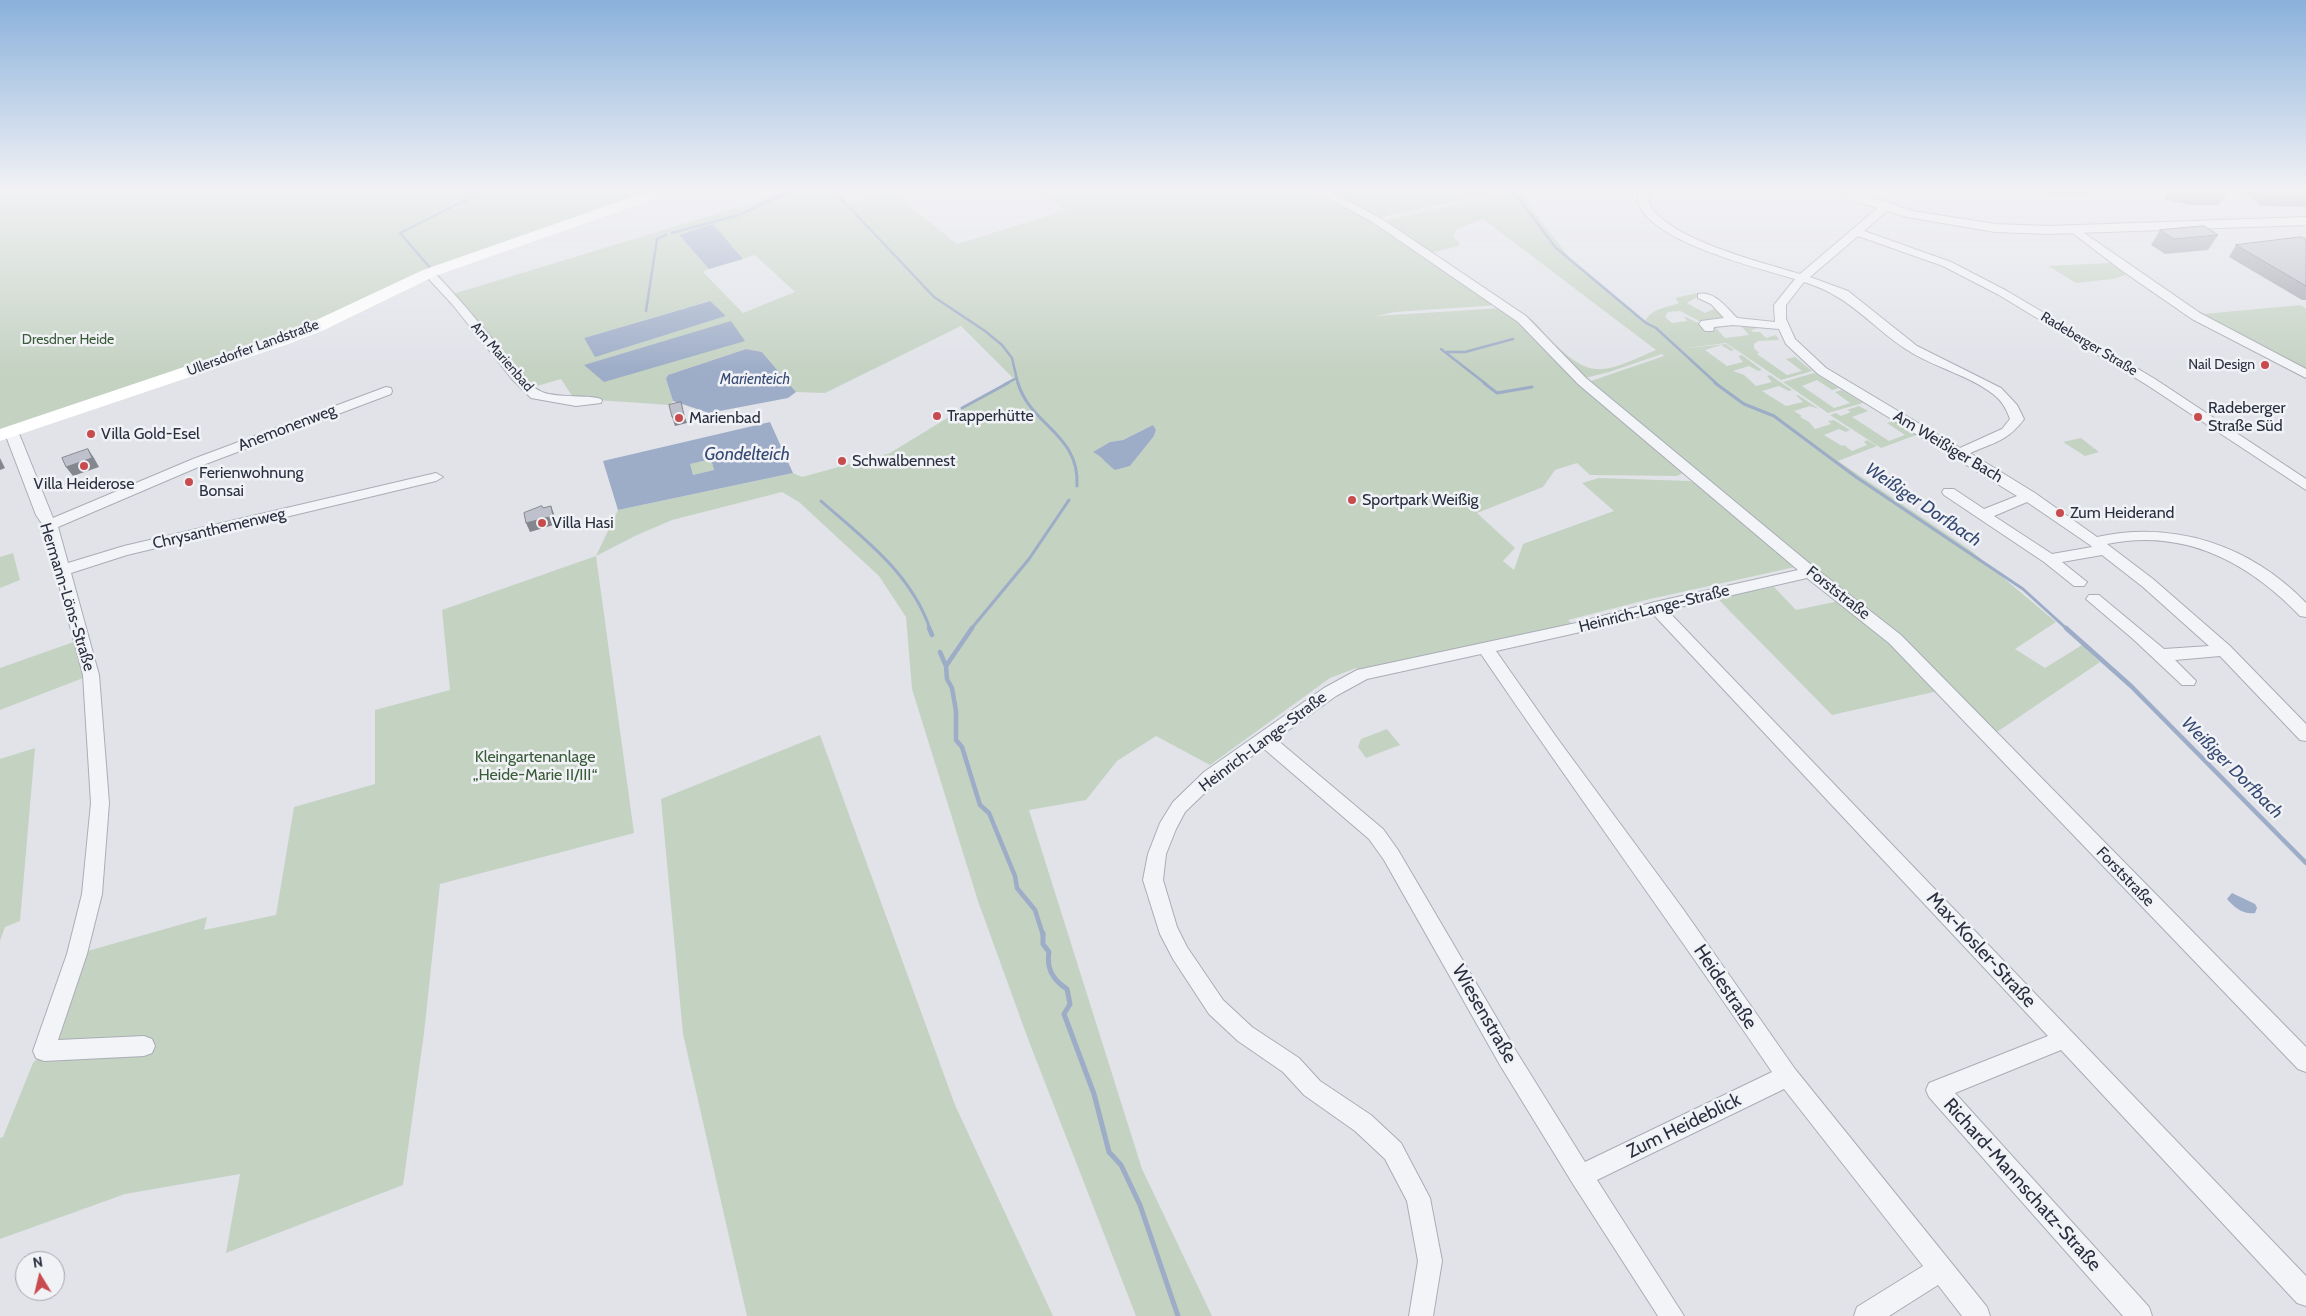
<!DOCTYPE html>
<meta charset="utf-8">
<style>
body{margin:0}
#map{position:relative;width:2306px;height:1316px;overflow:hidden;background:#e1e3e9;font-family:Cabin,sans-serif}
canvas{display:block}
.north{position:absolute;left:15px;top:1251px;width:50px;height:50px;box-sizing:border-box;background:#f0f2f6;border:1px solid #a1a4ad;border-radius:50%;rotate:351deg;font-size:14px;font-weight:700;line-height:20px;text-align:center;color:#2a2f40}
.north::after{content:'';display:block;margin:auto;width:18px;height:22px;background:#c84b4e;clip-path:polygon(50% 0,100% 100%,50% 72%,0 100%)}
</style>
<div id="map">
<canvas width="2306" height="1316"></canvas>
<div class="north">N</div>
</div>
<script>
const context = document.querySelector('canvas').getContext('2d');
context.lineJoin = 'round';
function fillPath(path, color) {
  context.fillStyle = color;
  context.fill(path, 'evenodd');
}
function trace(path, color, width, dash) {
  context.strokeStyle = color;
  context.lineWidth = width;
  context.lineCap = dash ? 'butt' : 'round';
  context.setLineDash(dash || []);
  context.stroke(path);
}
function label(font, color, halo, rows, align = 'center') {
  context.font = font + ' Cabin,sans-serif';
  context.lineWidth = 5;
  context.setLineDash([]);
  context.textBaseline = 'middle';
  context.strokeStyle = halo;
  context.fillStyle = color;
  for (const [text, x, y, turn = 0] of rows) {
    context.save();
    context.translate(x, y);
    context.rotate((+turn || 0) * Math.PI / 180);
    context.textAlign = isNaN(turn) ? turn : align;
    if (halo) context.strokeText(text, 0, 0);
    context.fillText(text, 0, 0);
    context.restore();
  }
}
fillPath(new Path2D(`
 M0,188H666L428,270L282,340L0,435Z
 M793,188H860L841,195L850,205L876,194L866,188H887L957,244L1066,210L1030,188H1311L1392,232L1498,305L1395,312L1376,316L1502,308L1520,322L1548,352L1555,351L1523,315C1532,317 1540,328 1546,335C1591,382 1601,374 1656,350L1483,219L1457,229L1453,237L1460,243L1458,246L1431,253L1383,221L1518,191L1572,261L1645,321C1652,308 1666,308 1679,303L1675,298L1697,293H1704L1687,303L1705,313L1716,308L1713,306L1715,305L1726,317L1701,322L1680,311L1668,312L1665,317L1672,323L1687,321L1684,317H1686L1700,324L1707,331L1714,330L1710,325C1723,324 1747,319 1757,329L1751,330L1753,332H1760L1766,338L1776,335L1779,340L1758,341L1754,344V348L1759,353L1757,354L1787,375L1802,371L1786,359L1795,357L1812,371L1781,380L1726,343L1679,349L1726,344L1734,350L1731,351L1721,345L1705,350L1727,366L1743,362L1738,356L1742,355L1762,370L1758,371L1749,366L1733,371L1744,375L1756,386L1772,382L1767,376L1770,375L1792,390L1789,391L1779,386L1762,391L1786,406L1803,402L1796,395H1798L1819,409L1810,406L1794,411L1802,416L1800,417L1809,422L1815,429L1831,424L1828,421L1834,420L1850,430L1846,432L1839,429L1824,435L1842,446L1844,445L1852,451L1867,445L1864,442L1867,440L1877,446L1838,461L1969,549L2056,622L2015,649L2045,668L2082,645L2100,662L1994,734L1906,644L1699,477L1588,382L1664,356L1662,354L1609,372L1577,380L1682,470L1683,473L1677,476L1590,475L1577,463L1555,470L1543,487L1477,513L1515,548L1503,561L1514,570L1523,544L1614,511L1582,483L1599,478L1690,481L1701,486L1794,563L1795,567L1650,599L1568,620L1576,628L1363,674L1356,668L1330,678L1210,765L1156,736L1117,761L1086,800L1029,810L1142,1169L1212,1316H1136L1028,1039L978,901L912,689L906,617L879,576L799,502L782,492L672,520L637,535L596,556L634,833L440,884L424,1033L403,1185L226,1253L240,1174L125,1194L0,1239V1138L3,1137L33,1063L44,1051L77,954L207,917L204,930L276,915L294,807L375,784V710L450,690L442,610L596,556L618,510L793,473L802,477L890,453L1013,378L961,326L825,393L796,392L762,352L746,349L668,375L666,379L673,401L670,405L596,400L576,402L561,379L530,388L484,336L453,294L762,200ZM713,225L743,259L755,255L795,292L743,313L703,272L709,269L679,235ZM709,301L726,316L595,356L584,338ZM1740,325L1749,335L1725,338L1716,328ZM1153,425L1156,430L1154,436L1130,466L1115,470C1107,464 1103,457 1094,452L1110,442L1123,440Z
 M1321,188H1518L1377,218Z
 M2110,263L2126,275L2113,279L2076,283L2048,266Z
 M2301,305L2306,309V369L2203,314Z
 M1814,373L1839,388L1832,390L1817,380L1802,386L1834,408L1850,403L1835,392L1842,390L1863,403L1828,413L1783,382Z
 M1859,406L1884,420L1868,411L1852,417L1889,441L1905,435L1887,423L1894,421L1916,435L1881,448L1830,415L1836,413L1841,416L1851,412L1847,410Z
 M2081,438L2099,452L2085,456L2063,442Z
 M711,459L714,470L693,475L689,464Z
 M13,553L20,580L0,588V557Z
 M1774,587L1796,610L1839,601L1873,627L1938,691L1832,715L1717,598Z
 M82,639L91,675L0,710V668Z
 M1387,729L1400,745L1366,758L1358,747L1361,739Z
 M820,735L955,1105L1053,1316H747L683,1034L661,799Z
 M35,748L20,921L5,927L0,941V759Z`), '#c4d2c2');
fillPath(new Path2D(`
 M713,224L743,259L709,269L679,235Z
 M710,301L726,316L595,357L584,338Z
 M731,321L745,341L604,382L584,365Z
 M746,349L762,352L796,392L788,398L709,413L673,401L666,379L668,375Z
 M770,422L793,473L618,510L603,461ZM711,459L714,470L693,475L690,464Z
 M1153,425L1156,430L1154,436L1130,466L1115,470C1106,464 1103,457 1093,452L1110,442L1123,440Z
 M2232,893L2255,904L2257,908L2255,913C2243,915 2234,907 2227,899Z`), '#9dacc7');
trace(new Path2D(`
 M831,188L846,204
 M1511,188L1555,247L1646,323L1656,328L1717,384
 M850,208L934,297L985,331L1002,345L1012,358L1018,384
 M672,233L739,215L797,188
 M432,270L400,233L478,194L484,188
 M646,311L657,239L666,235
 M1441,349L1486,384
 M1447,352H1465L1513,339
 M1005,384L1017,378`), '#9dacc7', 2.5);
trace(new Path2D(`
 M1018,383C1030,425 1080,434 1077,486
 M1484,383L1497,393L1532,387
 M1715,383L1744,404L1774,416L1856,477L2023,589L2067,629
 M962,408L1008,383
 M821,501C864,539 911,573 930,629
 M971,629L1029,559L1069,500`), '#9dacc7', 3);
trace(new Path2D(`
 M929,628L932,635
 M972,628L946,666L947,679L952,688L956,711V740L962,747L980,805L989,813L1015,876L1017,888L1035,910L1043,935
 M2066,628L2131,686L2306,863
 M940,652L946,666`), '#9dacc7', 4.5);
trace(new Path2D(`
 M1043,933V944L1049,952C1046,969 1053,980 1067,989L1070,1004L1064,1014L1094,1094L1109,1152L1121,1165L1140,1205L1178,1316`), '#9dacc7', 5);
const minor = new Path2D(`
 M1310,188H1323L1382,219L1526,316L1586,378L1815,568L1901,635L2306,1047V1072L2298,1069L1889,643L1807,578L1667,610L2306,1276V1306L2297,1303L2061,1050L1955,1093L2149,1307L2152,1316H2123L1929,1097L1926,1090L1929,1083L2048,1036L1652,613L1576,633L1496,651L1557,738L1683,909L1795,1069L1987,1307L1990,1316H1962L1938,1285L1889,1316H1854L1857,1307L1923,1266L1784,1089L1597,1180L1684,1316H1658L1573,1184L1500,1065L1384,860L1369,839L1263,748L1216,782L1185,812L1176,829L1166,854L1163,880L1177,927L1187,947L1223,1000L1252,1027L1299,1058L1320,1081L1371,1115L1401,1143L1430,1198L1442,1261L1433,1316H1409L1418,1261L1407,1201L1385,1159L1355,1131L1304,1095L1283,1072L1238,1041L1209,1014L1173,959L1160,934L1143,880L1148,854L1160,823L1173,802L1204,772L1324,688L1357,670L1576,623L1655,602L1798,570L1578,384L1518,322L1374,223ZM1481,654C1577,795 1677,932 1772,1072L1585,1162L1516,1051L1398,850L1383,829L1276,739L1336,696L1367,679Z
 M1638,188H1648C1649,194 1648,202 1651,207C1674,241 1761,262 1800,274L1881,205H1889V209L1864,231L1951,262L2007,291L2155,379L2306,479V490L2147,385L1999,295L1943,266L1858,236L1810,277L1848,291L1917,346L2001,388L2017,405L2024,419C2008,441 1993,443 1970,453L2035,493L2097,537C2175,520 2251,546 2306,603V617L2300,616C2248,562 2185,528 2107,544L2153,579L2230,646L2306,724V741L2300,740L2220,656L2175,660L2196,681L2194,685H2182L2133,639L2086,599L2089,595H2099L2164,649L2209,646L2143,587L2102,555L2062,562L2087,582L2084,586H2074L2044,562L1944,495L1942,492L1944,489H1954L1984,509L2017,496L1818,374L1786,344L1779,329L1733,325L1714,327L1713,331H1705L1699,324L1701,321L1724,318L1711,304L1698,298V294C1714,290 1727,308 1737,318L1775,322L1774,305L1795,279C1757,268 1658,243 1640,207C1637,202 1638,194 1638,188ZM1804,282C1853,297 1871,328 1912,353C1937,368 1970,376 1993,394C2002,401 2006,408 2010,419L2002,429L1960,448L1826,368L1795,339L1786,319V305ZM2027,502L2090,545L2092,547L2052,554L1994,516Z
 M2074,226L2200,313L2306,369V378L2192,319L2121,270L2070,231V227Z
 M429,270L433,271C456,295 477,320 498,346C510,361 523,382 540,391C553,399 598,394 602,400L601,403L576,406L531,398L512,379L452,304L425,275L423,273Z
 M386,387L391,388L392,391L391,394L203,465L58,527L68,563L124,546L436,473L443,477L436,481L127,555L71,573L99,675L109,803L102,894L87,954L58,1040L144,1036L152,1039L155,1046L152,1053L144,1056L44,1061L36,1058L33,1051L67,954L82,894L91,803L83,675L43,525L36,515L4,431L11,427L18,431L53,518L193,459Z`);
const tertiary = new Path2D(`
 M1828,188H1845L1913,211L1995,224L2049,226L2306,217V225L2049,234L1995,232L1907,217L1854,201Z`);
trace(minor, '#aaadb6', 2);
trace(tertiary, '#aaadb6', 2);
fillPath(minor, '#f3f4f7');
fillPath(tertiary, '#f3f4f7');
fillPath(new Path2D(`
 M658,188H679L677,191L435,276L324,330L288,344L0,441V429L276,336L312,322L423,270Z`), '#fff');
fillPath(new Path2D(`
 M2035,188H2093L2090,194L2058,196L2041,192Z
 M2166,188H2217L2226,194L2219,205H2189L2164,199L2165,196L2168,190Z
 M2238,188H2306V207L2261,206Z
 M2160,230L2218,235L2208,250L2165,254L2151,245Z
 M2306,239V300H2302L2229,257L2236,245Z`), '#a3a6af');
fillPath(new Path2D(`
 M684,415L687,423L675,426L672,417Z
 M88,449L94,458L99,467L73,476L66,467Z
 M0,458L5,468L0,470Z
 M551,506L554,514L557,524L530,532L526,523Z`), '#85878e');
const building = new Path2D(`
 M2174,188H2217L2226,194H2196Z
 M2259,188H2306V196L2269,195Z
 M2204,226L2218,235L2174,239L2160,230Z
 M2301,237L2306,239V286L2236,245Z
 M681,402L684,415L672,417L669,405Z
 M88,449L92,458L66,467L62,458Z
 M542,506L543,508L551,506L553,516L526,523L524,513Z`);
fillPath(building, '#bec1cb');
trace(building, '#85878e', 1);
const sky = context.createLinearGradient(0, 0, 0, 372);
sky.addColorStop(0, '#8ab1db');
sky.addColorStop(0.51, '#f2f2f5');
sky.addColorStop(1, '#f2f2f500');
context.fillStyle = sky;
context.fillRect(0, 0, 2306, 372);
for (const [x, y, r, color] of [
 [2265,365,5,"#c84b4e"],
 [937,416,5,"#c84b4e"],
 [2198,417,5,"#c84b4e"],
 [679,418,5,"#c84b4e"],
 [91,434,5,"#c84b4e"],
 [842,461,5,"#c84b4e"],
 [84,466,5,"#c84b4e"],
 [189,482,5,"#c84b4e"],
 [1352,500,5,"#c84b4e"],
 [2060,513,5,"#c84b4e"],
 [542,523,5,"#c84b4e"]
]) {
  const dot = new Path2D();
  dot.arc(x, y, r, 0, 2 * Math.PI);
  context.fillStyle = color;
  context.fill(dot);
  trace(dot, '#f0f2f6', 2);
}
label('14px', '#3a5b38', '#f0f2f6', [
 ["Dresdner Heide",68,340]
]);
label('14px', '#2a2f40', '#f0f2f6', [
 ["Radeberger Straße",2089,344,31],
 ["Ullersdorfer Landstraße",253,348,-20],
 ["Am Marienbad",502,357,49]
]);
label('14px', '#2a2f40', '#f0f2f6', [
 ["Nail Design",2255,365]
], 'right');
label('italic 15px', '#364972', '#f0f2f6', [
 ["Marienteich",755,380]
]);
label('16px', '#2a2f40', '#f0f2f6', [
 ["Radeberger",2208,408],
 ["Straße Süd",2208,426],
 ["Trapperhütte",947,416],
 ["Marienbad",689,418],
 ["Villa Gold-Esel",101,434],
 ["Schwalbennest",852,461],
 ["Ferienwohnung",199,473],
 ["Bonsai",199,491],
 ["Villa Heiderose",84,484,"center"],
 ["Sportpark Weißig",1362,500],
 ["Zum Heiderand",2070,513],
 ["Villa Hasi",552,523]
], 'left');
label('16px', '#2a2f40', '#f0f2f6', [
 ["Anemonenweg",287,428,-21],
 ["Am Weißiger Bach",1948,447,31],
 ["Chrysanthemenweg",219,529,-13],
 ["Forststraße",1838,593,38],
 ["Hermann-Löns-Straße",67,597,73],
 ["Heinrich-Lange-Straße",1654,609,-14],
 ["Heinrich-Lange-Straße",1263,742,-37],
 ["Forststraße",2125,877,46]
]);
label('16px', '#3a5b38', '#f0f2f6', [
 ["Kleingartenanlage",535,757],
 ["„Heide-Marie II/III“",535,775]
]);
label('italic 18px', '#364972', '#f0f2f6', [
 ["Gondelteich",747,455],
 ["Weißiger Dorfbach",1923,505,34],
 ["Weißiger Dorfbach",2232,768,45]
]);
label('19px', '#2a2f40', '#f0f2f6', [
 ["Max-Kosler-Straße",1981,950,47],
 ["Heidestraße",1725,987,56],
 ["Wiesenstraße",1484,1014,60],
 ["Zum Heideblick",1684,1126,-26],
 ["Richard-Mannschatz-Straße",2022,1185,48]
]);
</script>
